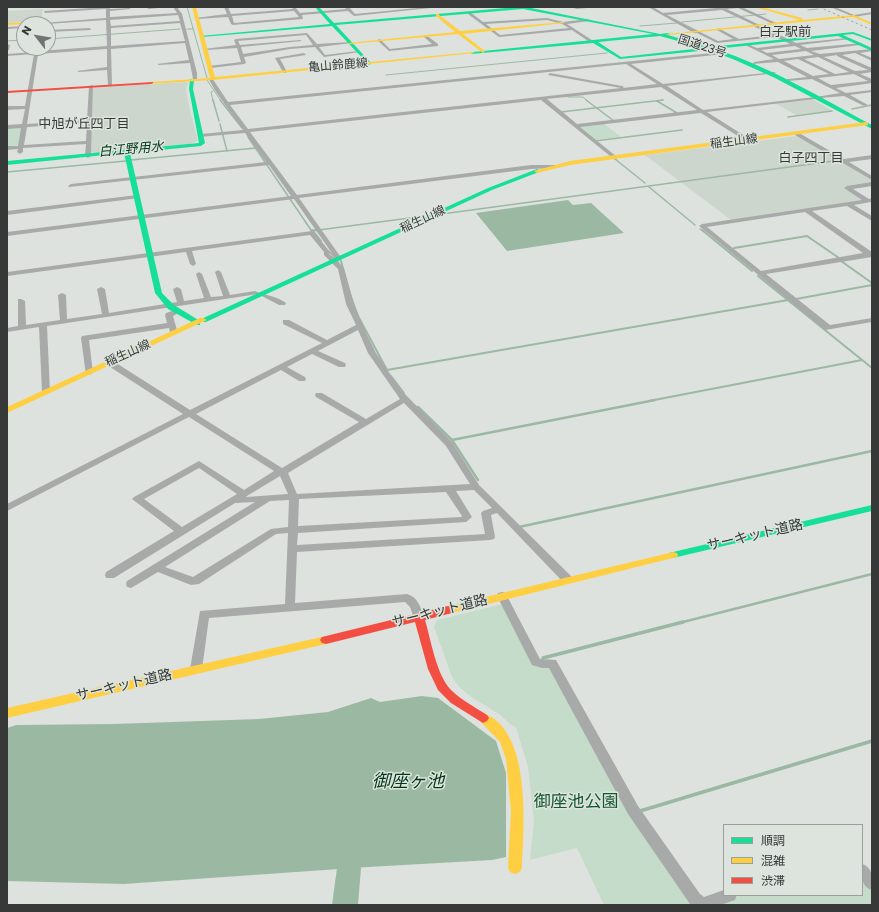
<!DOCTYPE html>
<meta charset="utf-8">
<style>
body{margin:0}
#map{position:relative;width:879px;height:912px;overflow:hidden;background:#dee2de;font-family:Poppins,"Noto Sans JP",sans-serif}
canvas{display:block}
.frame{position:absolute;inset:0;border:8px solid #363937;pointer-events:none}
.legend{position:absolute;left:723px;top:824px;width:140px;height:72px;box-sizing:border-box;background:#dce4dd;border:1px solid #9aa09b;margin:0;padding:5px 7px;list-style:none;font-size:12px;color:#363937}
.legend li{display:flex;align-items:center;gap:8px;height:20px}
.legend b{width:20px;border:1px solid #9aa09b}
.north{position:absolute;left:16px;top:16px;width:40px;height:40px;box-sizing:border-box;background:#dce4dd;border:1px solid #9aa09b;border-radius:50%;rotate:301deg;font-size:11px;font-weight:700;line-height:16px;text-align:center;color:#363937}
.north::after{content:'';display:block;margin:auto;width:14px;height:18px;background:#717471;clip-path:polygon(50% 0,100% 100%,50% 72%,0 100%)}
</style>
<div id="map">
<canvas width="879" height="912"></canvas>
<div class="frame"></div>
<ul class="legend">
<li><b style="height:5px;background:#16e098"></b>順調</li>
<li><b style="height:5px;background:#ffcf43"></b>混雑</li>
<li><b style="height:5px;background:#f24e42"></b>渋滞</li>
</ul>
<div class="north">N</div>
</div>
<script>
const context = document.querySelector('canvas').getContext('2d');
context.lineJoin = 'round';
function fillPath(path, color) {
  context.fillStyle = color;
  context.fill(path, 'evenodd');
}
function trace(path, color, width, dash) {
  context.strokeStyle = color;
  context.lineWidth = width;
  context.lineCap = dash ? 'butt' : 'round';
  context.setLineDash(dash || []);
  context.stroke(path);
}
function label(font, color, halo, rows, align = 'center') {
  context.font = font + ' Poppins,"Noto Sans JP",sans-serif';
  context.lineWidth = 3;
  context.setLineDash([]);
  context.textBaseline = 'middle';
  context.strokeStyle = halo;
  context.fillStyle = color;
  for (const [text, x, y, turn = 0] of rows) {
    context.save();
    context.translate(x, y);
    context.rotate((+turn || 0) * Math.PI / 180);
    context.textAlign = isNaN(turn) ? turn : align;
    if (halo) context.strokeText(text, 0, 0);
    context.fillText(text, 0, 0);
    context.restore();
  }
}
fillPath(new Path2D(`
 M43,9L41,20L7,23V11Z
 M186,82L188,83L186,90L190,110L198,141L190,144L96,153L91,152L93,88Z
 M812,99L833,111L796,115L775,103Z
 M798,136L872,179V183L845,187L865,200L731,220L645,155Z`), '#ccd6cd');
fillPath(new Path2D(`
 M603,123L621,137L595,140L577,126Z
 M7,128H22L19,145L7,147Z
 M503,604L534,664L550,668L695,905H604L577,848L530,860L534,820L528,767L516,727C509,724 505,719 499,714C482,703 463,695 452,677L434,627L437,620Z
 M862,875L872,890V905H712L743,895H862Z`), '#c4dcc9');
fillPath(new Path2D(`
 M568,200L573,205L591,203L624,233L507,251L476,213Z
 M422,696L438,698L496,741L506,773V857L492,860L368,867L124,884L7,881V728L16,725L114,724L259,719L328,712L371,698L380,702Z`), '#9bb9a2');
trace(new Path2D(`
 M187,7L207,78
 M808,10L818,9
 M682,22L766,14
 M640,26L677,23
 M187,29H193
 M48,39L180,29
 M7,41L24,40
 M386,75L607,53
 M207,80L221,101
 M213,91L211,92L213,101
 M568,97H583L588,101
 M657,101L663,100`), '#9bb9a2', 1);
trace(new Path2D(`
 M213,100L219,121
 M220,100L242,128
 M586,100L614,121
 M657,101L677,113H674
 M852,109L872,105
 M561,112L663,100
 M788,117L832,111
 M220,124L227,151
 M248,137L311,230L314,231
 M595,141L682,130
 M615,159L645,183
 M131,160L256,148
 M7,172L126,161
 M649,187L695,225
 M442,214L841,160
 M700,229L703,231
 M311,231L425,216`), '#9bb9a2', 1.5);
trace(new Path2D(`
 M312,230L321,241
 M702,230L752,271
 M311,231L317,230
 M734,248L807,236L839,258
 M328,251L335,257
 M341,261L351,297L358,316L387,370
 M841,261L872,283
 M758,276L872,368
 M796,299L872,285
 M387,370L788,300
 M391,376L404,393
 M649,401L862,360`), '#9bb9a2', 2);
trace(new Path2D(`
 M418,407L452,440L478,480
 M452,440L655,400
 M519,527L872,451
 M679,623L872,574`), '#9bb9a2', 2.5);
trace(new Path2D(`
 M543,658L683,622
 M640,811L872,741`), '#9bb9a2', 3.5);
fillPath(new Path2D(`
 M349,857L358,860L361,868L358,905H332L337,868L340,860Z`), '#9bb9a2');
fillPath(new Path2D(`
 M105,7H110V9L129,8L131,9L110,11V17L177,13L173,7H177L182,14L197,73V79L195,80L193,79L190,63L159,65L157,64L189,60L185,43L111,49L112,85L110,86L108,85L107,70L79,72L77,71L107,67V49L38,54L27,124L87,120L89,86L93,85L91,156L88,158L85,156L86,144L23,148V152L20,154L17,152L18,149L7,150V146H18L21,128L7,129V125L22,124L25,109L7,110V106H25L34,54L7,56V54L34,52L35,48H39V51L107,46L106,20L47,24L42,23L106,18V9L45,13L44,11ZM178,15L180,21L111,26L110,20ZM180,23L185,41L111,46V28ZM87,123L86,141L24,145L27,127Z
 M148,7H168L149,9L147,8Z
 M224,7H228L231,14L293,9L291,7H295L300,13L346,9L345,7H349L355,14L427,7L431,8L354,16L348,11L302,15L303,19L233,25L231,24L228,17L197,19L195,18L227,14ZM294,11L299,17L234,23L232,16Z
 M569,7H597L577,9Z
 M648,7H653L663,13L726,7H742L778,24L775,25L738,8L727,9L796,43L848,38L850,39L800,45L807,48L862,43L860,45L811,51L820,54L872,49V51L860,53L872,58V61L855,53L842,55L872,68V72L860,74L872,79V83L836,88L846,93L872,90V92L850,95L868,105L864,106L844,96L820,98V96H822L840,93L812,79L787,81V79H789L807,77L778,62L752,64L754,62L774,59L745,45V43L757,48L790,44L776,37L717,43L697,33H694ZM722,10L754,25L755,27L772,35L739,39L718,28L717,30L733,39L718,41L667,15ZM795,46L801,49L767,53L761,50ZM806,51L814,55L779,59L772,55ZM837,55V56L868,70L855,71L824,57ZM818,57L849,72L835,74L804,59ZM798,59L829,74L813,76L784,61ZM854,74L868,81L831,85L818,78Z
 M830,7H835L854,15L872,12V14L854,17Z
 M468,12H470L483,22L547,18L563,22L588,19L589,21L567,24L595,42L591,43L572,30L499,37L468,14ZM547,20L562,24L569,28L500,35L486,24Z
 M24,26V28L7,29V27Z
 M90,28L91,30L48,32V30Z
 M307,33L317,44L350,42L352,43L319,47L325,55L358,51L360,52L324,57L315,47L290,49L244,57L246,63L244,64L211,68L209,66L241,62L237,48L206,50L204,49L236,45L234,40L236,39ZM306,35L313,45L290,47L243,54L241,47L302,41L300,40L240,45L238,41Z
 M424,35H426L438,44V46L389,51L377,40L380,39L390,49L432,44L424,37Z
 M7,44L10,45L9,50L7,51Z
 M722,52L724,54L631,64L663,84L774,72L776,73L667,86L703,110L815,97L817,98L815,99L707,112L751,140V142L749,143L701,113L580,127L617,157V159L615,160L541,100L250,132L297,195L531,165H557L558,166L555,168L531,169L299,198L342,259L338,261L344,269L354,304L367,335L376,353L401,390L452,442L479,485L572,577L573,580L572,583H564L497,513L491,515L495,537L494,539L490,540L297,552L295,603L407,594C418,597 421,608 424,618L423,621L419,622L415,621L410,607L405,602L209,618L202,669L200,672L196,673L192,672L190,669L200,611L285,604L288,533L276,534L199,584L191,585L158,572L131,588L127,587L126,584L127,581L255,502L235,503L114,578H106L105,575L106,572L174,531L132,499L134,497L199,461L244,490L274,471L189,417L7,511V504L183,414L107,365L106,363L107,361H113L190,410L322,343L283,324V320H289L327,340L356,325L346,304L338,269L324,255V252L310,235L192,251L196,264L193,266L190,264L186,252L7,276V272L312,231L314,232L330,252L329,254L336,259L294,199L7,236V232L291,196L269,165L69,187L68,186L71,184L266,162L245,133L199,137L198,136L201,134L243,130L216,92L208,78H212L228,102ZM626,64L657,84L623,88L624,87L622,86L550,73L548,75L621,88L248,129L230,105ZM661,87L697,110L577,124L547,99ZM358,330L368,353L400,399L366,419L322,393H316L315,395L316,397L359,422L282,468L196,414L281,370L299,381H305L306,379L305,377L287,367L312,354L339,367H345L346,365L345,363L318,351ZM404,403L446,446L470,484L297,494L288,473ZM199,468L237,494L182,527L144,499ZM280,476L288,494L246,497L247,496ZM474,490L492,508L483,511L481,513L485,534L297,545L298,533L466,522L472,517L456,491ZM446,492L462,516L461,517L298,526L299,499ZM289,500L288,527L271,529L193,577L165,567L270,501Z
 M304,53L306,55L280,59L287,72L285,73L283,72L275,58Z
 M795,133H799L844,159L872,155V159L849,162L872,176V180L795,135Z
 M872,182V186L853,189L869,199L872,198L871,202L854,205L872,216V221L847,206L812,211L872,252V257L766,274L830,325L872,318V322L825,330L699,226L702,224L862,200L844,188L847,186ZM805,212L863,253L761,271L707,227Z
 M137,195L140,197L139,198L7,215V211Z
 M218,270L221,272L230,295L255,291C264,295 277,296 286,303L285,305H279L258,294L47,326L50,392L46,394L42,392L39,327L7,332V328L18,326V299H21L25,301L26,325L60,320L58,295L62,293L66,295L67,319L102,314L97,289L101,287L105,289L109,313L177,302L173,289L177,287L181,289L184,301L204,298L196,274L199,272L202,274L211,297L223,296L215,272Z
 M178,309L182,311L173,316L177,330L176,332H170L169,328L89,340L93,373L89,375H86L81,338L82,336L167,323L165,315L166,313Z
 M502,592L506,593L507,596L540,659L556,660L638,806L700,894L704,897L724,890V895H737L735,900L720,905H692L690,904L628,814L549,668H542L532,665L497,596L498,593Z
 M862,864C874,868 872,879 872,890C860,886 862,875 862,864Z`), '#a8aaaa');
fillPath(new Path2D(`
 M315,7H319L334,23L517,7H533L531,8L660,34L668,33L670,34L668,35L709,47L853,32L872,39V41L853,34L843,35L872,48V51L838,36L715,49C771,67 821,98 872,125V129L775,78L735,60L709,50L620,59L593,43L471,54L473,52L653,34L523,9L336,25L371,63L369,65L332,26L202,37L200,36L330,24ZM660,36L703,48L621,57L598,42Z
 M190,79L194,80L193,89L205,143L201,146L130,153L162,293L174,305L200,321V325H197L168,309L155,293L124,153L7,165V161L199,143L189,89Z
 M537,169L539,170V172L492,190L206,322H203L199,320L488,188Z
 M872,505V511L673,558L669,557L668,555L669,553L673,552Z`), '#16e098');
fillPath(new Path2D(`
 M192,7H196L215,77L473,52L475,53L213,80L149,84V83L151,82L210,78Z
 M755,7H761L802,18V20L854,15L872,23V25L853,17L668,35L666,34L800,20Z
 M436,14H438L460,31L563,22L565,23L463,34L485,51L483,53L458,34L350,44L348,43L455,32L436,16Z
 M44,21L45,23L7,25V23Z
 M866,122L868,123V125L570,165L537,173L534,171L570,161Z
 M200,318H203L207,320L7,413V407Z
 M673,552L677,553L678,555L677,557L448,614L444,613L443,610L444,607L448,606Z
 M326,636L330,637L332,640L330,643L7,718V708Z
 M483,713C532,730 524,827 522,868L520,872L515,874L510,872L508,868L511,811L506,759L500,742L477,718L479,715Z`), '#ffcf43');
fillPath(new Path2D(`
 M153,82V83L151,84L7,93V91Z
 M448,606L452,607L453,610L452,613L425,620C431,640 436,674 451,690C461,700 475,707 487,715L489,718L487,721L483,723L451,703L438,690L428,669L415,622L326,644L322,643L320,640L322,637L326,636Z`), '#f24e42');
trace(new Path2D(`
 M819,7L872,30`), '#a4a6a4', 1, [2.5, 2.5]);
label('12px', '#363937', '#dce4dd', [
 ["国道23号",702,47,18],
 ["亀山鈴鹿線",338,66,-5],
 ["稲生山線",734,142,-7],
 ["稲生山線",423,220,-25],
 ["稲生山線",128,354,-24]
]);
label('13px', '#363937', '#dce4dd', [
 ["白子駅前",785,33]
]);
label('13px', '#363937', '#dce4dd', [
 ["中旭が丘四丁目",84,125],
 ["白子四丁目",811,159]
]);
label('italic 13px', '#013618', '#dce4dd', [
 ["白江野用水",131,150,-5]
]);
label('14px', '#363937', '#dce4dd', [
 ["サーキット道路",755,536,-13],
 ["サーキット道路",440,612,-14],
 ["サーキット道路",124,686,-13]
]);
label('17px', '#13572e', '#dce4dd', [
 ["御座池公園",576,803]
]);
label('italic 18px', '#013618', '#dce4dd', [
 ["御座ヶ池",408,782]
]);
</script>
